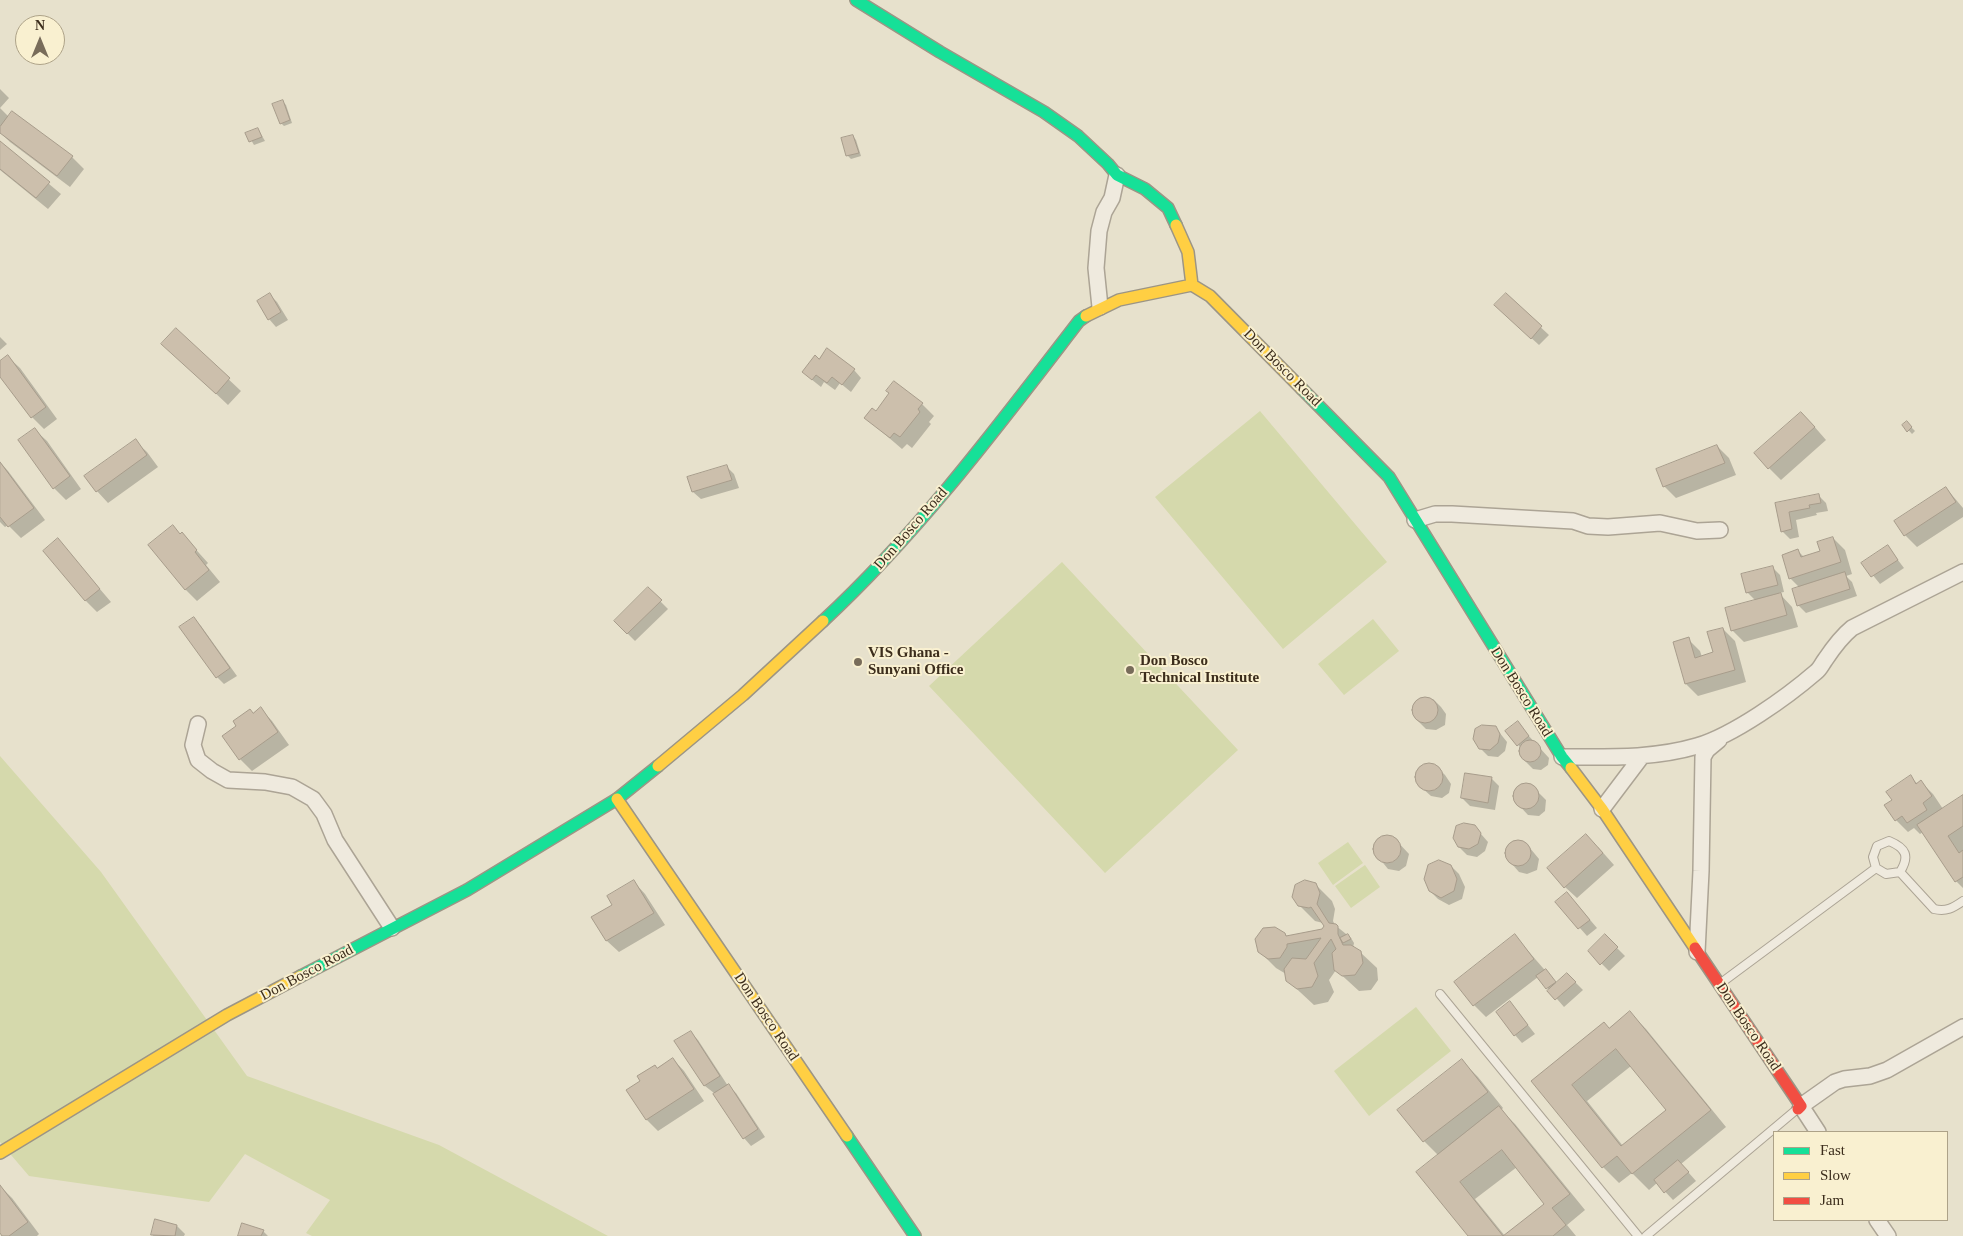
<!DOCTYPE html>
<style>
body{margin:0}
#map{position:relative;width:1963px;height:1236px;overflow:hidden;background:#e7e1cc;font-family:"Times New Roman",serif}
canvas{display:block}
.legend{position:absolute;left:1773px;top:1131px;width:175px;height:90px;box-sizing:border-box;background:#f9f0d0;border:1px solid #ada288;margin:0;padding:6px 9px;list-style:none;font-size:15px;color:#3c2d1c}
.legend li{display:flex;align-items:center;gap:10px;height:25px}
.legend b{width:25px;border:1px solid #ada288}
.north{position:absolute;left:15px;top:15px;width:50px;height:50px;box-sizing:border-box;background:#f9f0d0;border:1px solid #ada288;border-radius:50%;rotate:0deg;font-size:14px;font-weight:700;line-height:20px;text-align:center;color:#3c2d1c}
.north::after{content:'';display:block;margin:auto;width:18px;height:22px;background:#786c5a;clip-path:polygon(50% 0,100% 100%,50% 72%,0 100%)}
</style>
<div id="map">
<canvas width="1963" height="1236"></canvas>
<ul class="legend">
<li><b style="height:6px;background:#16e098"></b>Fast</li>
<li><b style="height:6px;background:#ffcf43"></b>Slow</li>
<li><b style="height:6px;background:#f24e42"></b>Jam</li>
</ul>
<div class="north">N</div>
</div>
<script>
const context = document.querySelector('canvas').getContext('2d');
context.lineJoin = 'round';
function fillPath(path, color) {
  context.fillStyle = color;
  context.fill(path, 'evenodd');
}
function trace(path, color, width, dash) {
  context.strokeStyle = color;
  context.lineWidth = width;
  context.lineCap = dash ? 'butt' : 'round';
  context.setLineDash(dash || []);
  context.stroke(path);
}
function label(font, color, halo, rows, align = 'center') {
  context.font = font + ' "Times New Roman",serif';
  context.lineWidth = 4;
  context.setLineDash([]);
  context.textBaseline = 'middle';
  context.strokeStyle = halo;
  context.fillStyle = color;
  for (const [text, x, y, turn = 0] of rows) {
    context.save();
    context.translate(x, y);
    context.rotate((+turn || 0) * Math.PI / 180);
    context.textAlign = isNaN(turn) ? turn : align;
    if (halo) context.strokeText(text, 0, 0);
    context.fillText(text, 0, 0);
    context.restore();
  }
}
fillPath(new Path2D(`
 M1260,411L1387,562L1283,649L1155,497Z
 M1062,562L1238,750L1105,873L929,686Z
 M1373,619L1399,651L1344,695L1318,664Z
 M0,756L101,872L247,1076L439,1145L608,1236H312L306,1233L330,1200L245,1154L209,1202L29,1176L0,1142Z
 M1348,842L1363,863L1333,885L1318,863Z
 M1365,865L1380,887L1351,908L1335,886Z
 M1416,1007L1451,1051L1369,1116L1334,1071Z`), '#d5d9ac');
fillPath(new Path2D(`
 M0,89L9,98L0,108L9,117L72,157L84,169L70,187L10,142L0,132Z
 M282,101L286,105L292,123L284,126L281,123Z
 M258,129L265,141L254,145L247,133Z
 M853,136L856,140L861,156L851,159L847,155Z
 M0,143L61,194L48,209L0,170Z
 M270,295L277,302L288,320L276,327L269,319Z
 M1506,295L1549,335L1539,345L1504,313Z
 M176,330L241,391L228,405L175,355Z
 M0,337L7,344L0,350Z
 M8,357L20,368L57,419L44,429L32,417L0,374V362Z
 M819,360L854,370L861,378L851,392L840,383L835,390L824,382L821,387L811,379Z
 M922,404L934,416L929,422L931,424L912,448L907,444L902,449L866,418Z
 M1907,423L1915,431L1912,434L1904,425Z
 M1813,425L1826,440L1781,480L1769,468Z
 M35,430L47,441L81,489L66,500L54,488Z
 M135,441L147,452L158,467L108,503L97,491Z
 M1717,446L1729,458L1736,475L1676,498L1664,486Z
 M0,462L8,471L45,520L21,538L8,525L5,527L0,522Z
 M727,467L734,474L739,488L701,499L693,492Z
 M1946,488L1963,508V517L1917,547L1905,535Z
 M1818,495L1826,503L1828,511L1816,513L1817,515L1796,520L1799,537L1790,539L1782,531L1776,504Z
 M182,534L208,563L206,565L220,582L197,601L185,589L181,535Z
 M1833,538L1845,550L1852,574L1846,576L1852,582L1857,596L1806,613L1798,605L1800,588L1790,578L1798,551L1804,557L1822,551Z
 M58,540L111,602L97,612L86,601Z
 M1888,547L1904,568L1880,584L1863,563Z
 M1772,567L1780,575L1784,592L1779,593L1792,607L1798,627L1744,642L1732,630L1756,601L1747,592Z
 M648,589L668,609L635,641L615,621Z
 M194,619L201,626L237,676L224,684L217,677Z
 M1723,629L1735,641L1746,682L1698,696L1686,684L1675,643L1688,639L1700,651L1702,657L1714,653Z
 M1422,698L1433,699L1441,707L1446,714L1445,725L1436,730L1426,729L1418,721L1413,714L1414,703Z
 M261,709L272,721L289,745L252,771L240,759L253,714Z
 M1517,723L1549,758L1548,765L1541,770L1533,769L1525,761L1520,754V747L1507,731Z
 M1495,727L1507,742L1505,751L1498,757L1488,756L1480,748Z
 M1424,766L1437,767L1445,775L1451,784L1449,793L1442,798L1431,796L1422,788L1416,780L1418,770Z
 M1910,777L1918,784L1921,782L1933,794L1943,809L1963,796V888L1956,881L1923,832L1920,834L1914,828L1908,832L1896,820L1893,800Z
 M1491,778L1499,786L1495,810L1470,806L1462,798Z
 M1521,785L1532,786L1546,800L1545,811L1539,816L1528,815L1514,800L1516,788Z
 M1474,826L1488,842L1485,851L1477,857L1467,855L1459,847Z
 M1384,837L1395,839L1409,854L1406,866L1399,871L1388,869L1375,853L1377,842Z
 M1517,841L1525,842L1539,859L1537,870L1527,874L1519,872L1505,856L1507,847Z
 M1598,847L1614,865L1577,898L1565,887Z
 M1451,866L1459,874L1465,887L1462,899L1449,905L1438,899L1430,891Z
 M634,882L645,894L665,925L619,952L607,941L593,917L614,905Z
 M1315,884L1332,901L1335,909L1333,921L1335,925L1351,938L1354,943L1353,948L1360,952L1377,968L1378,980L1371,990L1359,991L1336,970L1329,980L1334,992L1328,1002L1314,1005L1287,980L1286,974L1276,968L1259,951L1284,934L1288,937L1323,930L1325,926L1323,923L1315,921L1299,905Z
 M1574,901L1597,928L1587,936L1557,902Z
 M1515,936L1557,984L1575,982L1583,990L1564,1007L1538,977L1486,1017L1474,1005Z
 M1605,936L1625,956L1609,971L1589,951Z
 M1517,1011L1535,1034L1522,1043L1515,1035Z
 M1630,1013L1646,1029L1726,1127L1681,1164L1696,1181L1673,1200L1657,1183L1649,1190L1632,1173L1619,1183L1603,1167L1533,1081L1609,1029ZM1631,1066L1667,1110L1623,1146L1587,1101Z
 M690,1032L698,1040L728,1086L736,1093L765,1137L751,1146L744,1138L714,1093L705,1086L676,1042Z
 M673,1059L684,1071L704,1101L658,1131L646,1119L658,1069Z
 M1462,1061L1478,1077L1503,1108L1501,1110L1515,1124L1585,1210L1567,1225L1576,1236H1470L1439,1156L1424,1141ZM1517,1167L1546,1204L1505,1236L1475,1199Z
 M0,1186L12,1198L39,1234L37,1236H4L0,1231Z
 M156,1221L177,1226L185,1234L184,1236H153Z
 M263,1231L268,1236H239Z`), '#0003');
const building = new Path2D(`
 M283,100L290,120L280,124L272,104Z
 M12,111L73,156L57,176L0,133V127Z
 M258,128L262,137L249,142L245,133Z
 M853,135L859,153L846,156L841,138Z
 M0,141L50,182L36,198L0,169Z
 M270,293L281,312L268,320L257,301Z
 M1506,293L1542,326L1531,339L1494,305Z
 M176,328L230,378L216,394L161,344Z
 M827,348L855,369L842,385L832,377L827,383L816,375L812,380L802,372L815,355L819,359Z
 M8,355L46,407L31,418L0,377V361Z
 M894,381L923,403L918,409L920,412L900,437L894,433L890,438L864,418L872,408L876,411L889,393L886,391Z
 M1801,412L1815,427L1768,469L1754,453Z
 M1907,421L1912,427L1907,432L1902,425Z
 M35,428L70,476L53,489L18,440Z
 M136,439L147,455L96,492L84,476Z
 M1717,445L1725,463L1663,487L1656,469Z
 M0,462L34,508L8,527L0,517Z
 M727,465L732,480L692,492L687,477Z
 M1946,487L1956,502L1904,536L1894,521Z
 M1819,494L1821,503L1809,505L1810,508L1789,512L1792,529L1781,532L1775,503Z
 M173,525L180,534L182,532L197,550L195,552L209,570L185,590L148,545Z
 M1833,537L1841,562L1789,579L1782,555L1798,549L1801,557L1820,551L1817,542Z
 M58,538L100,589L85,601L43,551Z
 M1888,545L1898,560L1871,577L1861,563Z
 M1773,566L1778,585L1746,593L1741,574Z
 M1845,572L1850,589L1797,606L1792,589Z
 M648,587L662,600L627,634L614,621Z
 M1781,593L1787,615L1731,631L1725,608Z
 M194,617L230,668L216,678L179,627Z
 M1723,628L1735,670L1685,684L1673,642L1689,637L1695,658L1713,652L1707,632Z
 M1412 710a13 13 0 1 1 26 0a13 13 0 1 1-26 0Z
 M261,707L278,732L239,760L222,736L236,726L233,721L250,709L253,713Z
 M1518,721L1529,736L1517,746L1505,731Z
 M1482,725L1496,726L1500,734L1498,743L1490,750L1479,749L1473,739L1475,729Z
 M1519 751a11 11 0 1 1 22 0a11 11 0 1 1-22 0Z
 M1415 777a14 14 0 1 1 28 0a14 14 0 1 1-28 0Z
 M1465,773L1492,777L1488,803L1461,798Z
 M1911,775L1916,784L1921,780L1932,796L1923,803L1927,810L1907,823L1902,816L1895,821L1884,805L1892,800L1886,792Z
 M1513 796a13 13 0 1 1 26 0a13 13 0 1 1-26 0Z
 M1963,795V826L1948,836L1959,853L1963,850V877L1955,882L1917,825Z
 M1464,823L1475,825L1481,833L1478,844L1469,849L1458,847L1453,838L1456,826Z
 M1586,834L1603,853L1564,888L1547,868Z
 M1373 849a14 14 0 1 1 28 0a14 14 0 1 1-28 0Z
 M1505 853a13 13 0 1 1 26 0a13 13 0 1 1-26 0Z
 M1439,860L1451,865L1457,879L1454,891L1441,898L1429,891L1424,879L1428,865Z
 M634,880L654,913L606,941L591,917L612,905L607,896Z
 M1305,880L1316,883L1320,893L1317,904L1329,923L1336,924L1338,926V934L1343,945H1351L1361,951L1363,963L1355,975L1342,976L1334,970L1332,953L1336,949L1331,939L1314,963L1318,976L1312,987L1297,989L1286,981L1284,969L1292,958L1306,959L1321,938L1287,944V947L1280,958L1268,959L1258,952L1255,939L1263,928L1275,927L1285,933L1286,936L1322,929L1324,926L1311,907L1309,908L1298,906L1292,897L1295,885Z
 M1567,892L1590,920L1578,929L1555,902Z
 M1348,934L1351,939L1343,943L1340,938Z
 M1515,934L1534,959L1473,1006L1454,982Z
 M1605,934L1618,947L1600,965L1588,951Z
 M1546,969L1556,982L1546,989L1536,976Z
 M1567,973L1576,982L1555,1000L1547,991Z
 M1510,1001L1528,1025L1514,1036L1496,1012Z
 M1630,1011L1711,1110L1632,1174L1617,1156L1602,1168L1531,1081L1604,1022L1609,1028ZM1616,1049L1666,1110L1621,1146L1572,1085Z
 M691,1031L720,1076L704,1086L674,1041Z
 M673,1058L694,1089L646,1120L626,1090L640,1081L637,1076L655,1065L657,1068Z
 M1462,1059L1488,1092L1423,1142L1397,1110Z
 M729,1084L758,1129L743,1139L713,1094Z
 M1499,1106L1570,1194L1552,1208L1566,1225L1553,1236H1468L1416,1172ZM1502,1150L1544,1204L1503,1236L1460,1182Z
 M1678,1160L1689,1172L1664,1193L1654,1180Z
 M0,1185L28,1222L9,1236H2L0,1233Z
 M155,1219L177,1225L175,1236L151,1235Z
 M242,1223L264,1230L261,1236H238Z`);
fillPath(building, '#ccbfac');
trace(building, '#a79c8b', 1);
const lane = new Path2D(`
 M1900,872L1934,909C1946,912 1953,908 1963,901
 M1721,983L1876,868L1886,874L1900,872C1910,856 1906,848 1889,841L1877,846L1873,857L1876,868
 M1440,994L1638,1236
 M1646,1236L1796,1110`);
const street = new Path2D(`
 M1100,307L1096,268L1099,231L1104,212L1112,198L1117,175
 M1415,520L1435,514H1452L1573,521L1588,526L1608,527L1660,523L1697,531L1720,530
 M198,724L193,745L198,760L212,771L228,780L265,782L292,787L313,799L324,814L335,840L392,928
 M1562,757C1607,757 1653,759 1697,746C1734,735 1787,697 1816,672C1820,669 1822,664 1825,660C1833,648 1841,637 1852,628L1963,572
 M1602,809L1642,756
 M1697,952L1701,871L1703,757L1707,750L1719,740
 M1818,1132L1801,1106L1835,1082L1844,1079L1870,1076L1887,1070L1963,1027
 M1877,1220L1888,1236`);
const fast = new Path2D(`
 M856,0L940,52L1044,112L1078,136L1108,164L1117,175L1145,189L1168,208L1176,225
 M1302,389L1389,477L1562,757L1571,768
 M823,621C920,531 999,425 1079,321L1086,316
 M301,976L467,890L617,799L658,766
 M847,1136L915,1236`);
const slow = new Path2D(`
 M1176,225L1188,252L1192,285
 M1086,316L1119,300L1192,285L1210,296L1302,389
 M658,766L743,695L823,621
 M1571,768L1602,809L1695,948
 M617,799L847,1136
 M0,1153L227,1015L301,976`);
const jam = new Path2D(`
 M1695,948L1801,1106L1798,1109`);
trace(lane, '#aca495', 10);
trace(street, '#aca495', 18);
trace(fast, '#9c9585', 14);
trace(slow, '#9c9585', 14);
trace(jam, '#9c9585', 14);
trace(lane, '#efeade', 8);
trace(street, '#efeade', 15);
trace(fast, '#16e098', 11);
trace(slow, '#ffcf43', 11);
trace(jam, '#f24e42', 11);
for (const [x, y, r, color] of [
 [858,662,5,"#786c5a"],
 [1130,670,5,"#786c5a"]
]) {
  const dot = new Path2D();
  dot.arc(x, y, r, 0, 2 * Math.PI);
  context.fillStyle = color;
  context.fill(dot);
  trace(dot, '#f9f0d0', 2);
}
label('15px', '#3c2d1c', '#f9f0d0', [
 ["Don Bosco Road",1282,368,45],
 ["Don Bosco Road",911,529,-49],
 ["Don Bosco Road",1521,692,58],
 ["Don Bosco Road",307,973,-28],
 ["Don Bosco Road",766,1017,56],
 ["Don Bosco Road",1748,1027,56]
]);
label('bold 15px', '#3c2d1c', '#f9f0d0', [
 ["VIS Ghana -",868,653],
 ["Sunyani Office",868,670],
 ["Don Bosco",1140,661],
 ["Technical Institute",1140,678]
], 'left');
</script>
